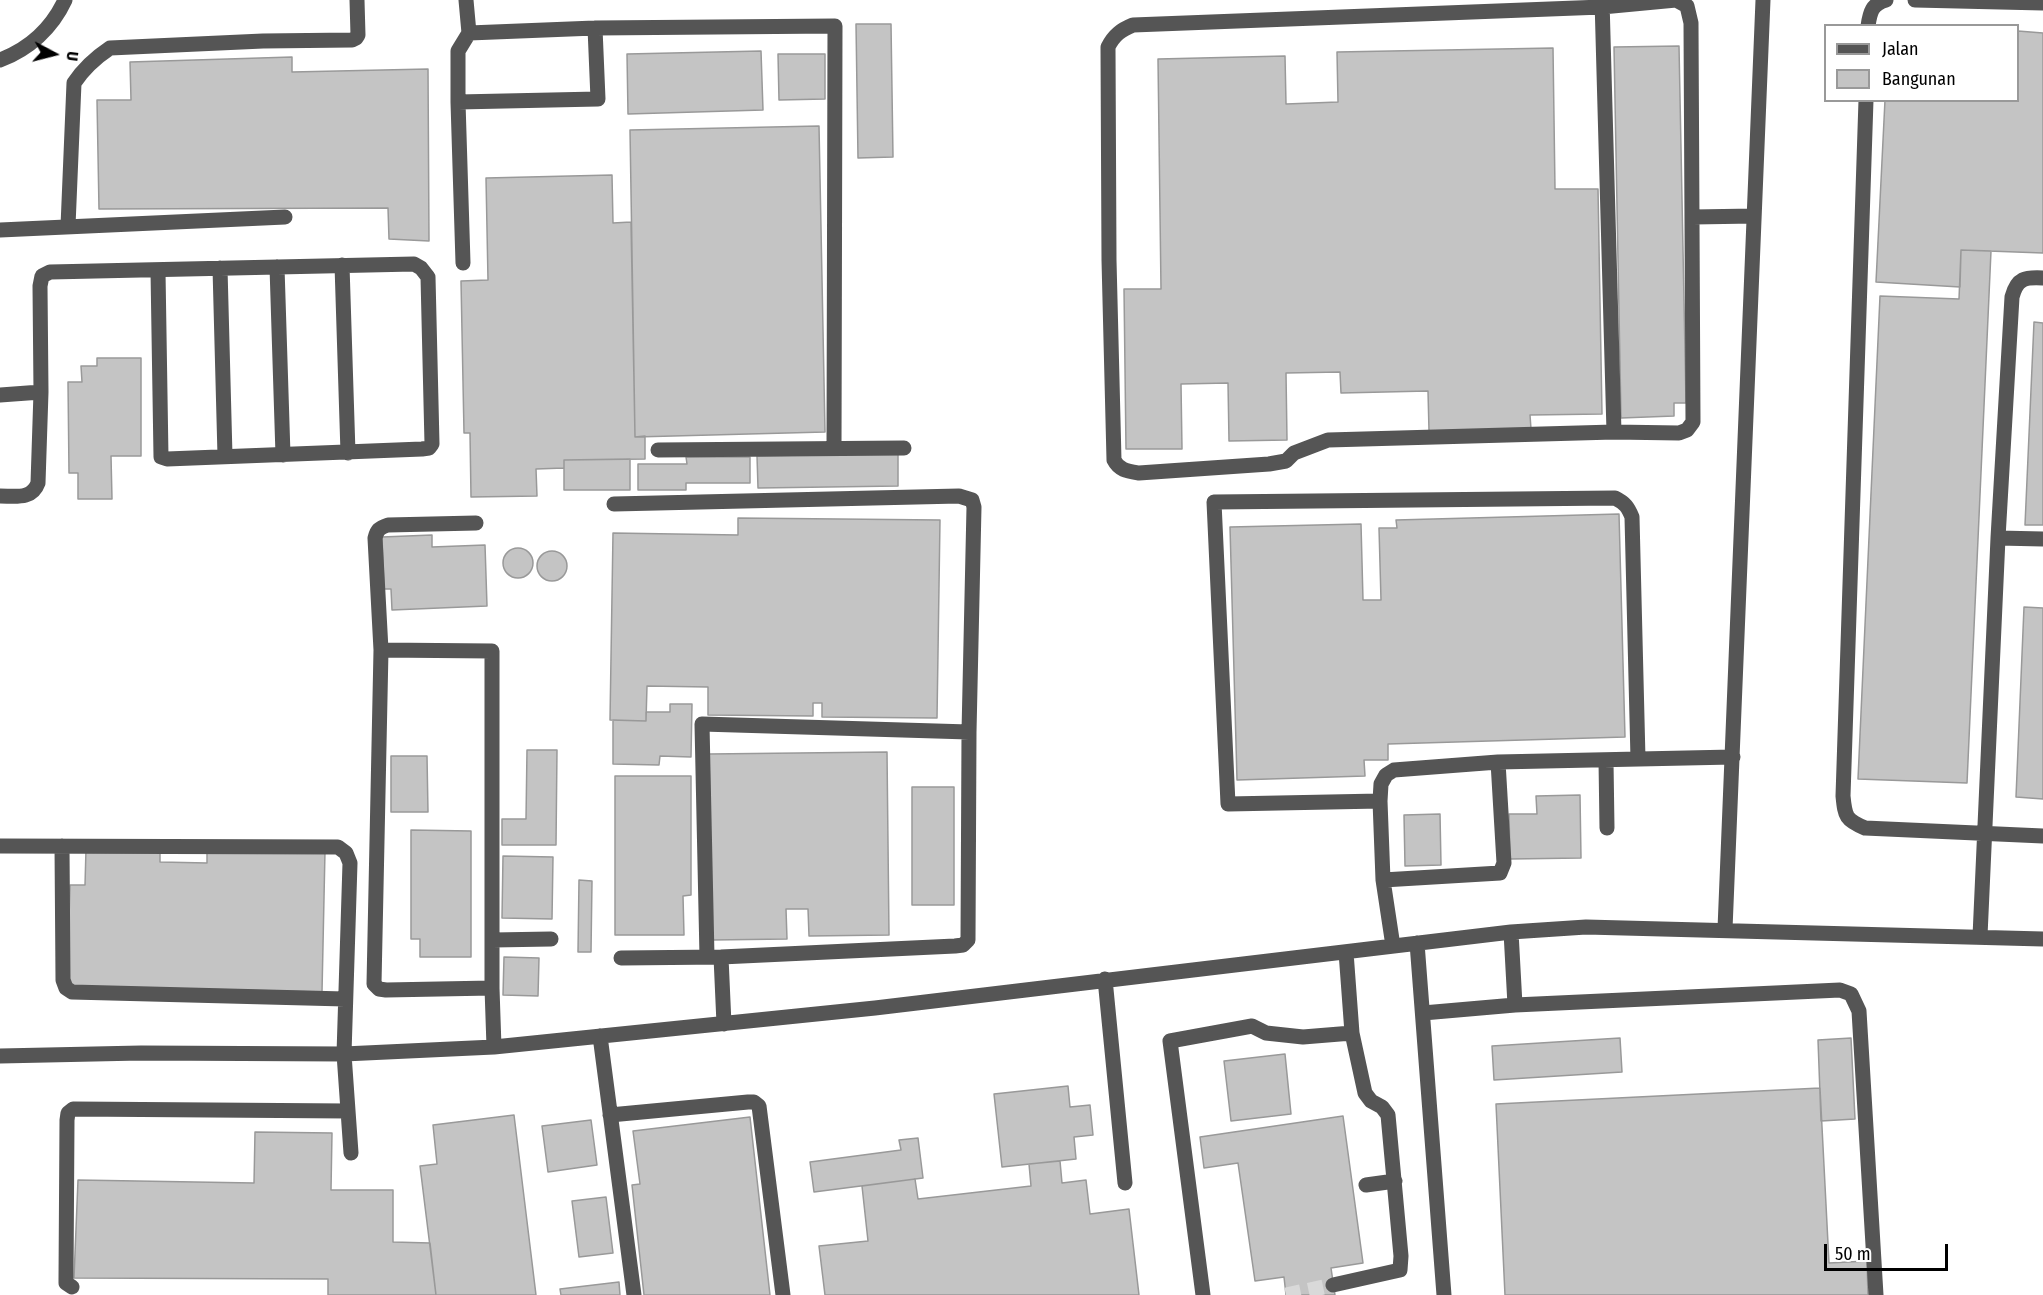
<!DOCTYPE html>
<style>
body{margin:0}
#map{position:relative;width:2043px;height:1295px;overflow:hidden;background:#fff;font-family:"Fira Sans Condensed",sans-serif}
canvas{display:block}
.legend{position:absolute;left:1824px;top:24px;width:195px;height:78px;box-sizing:border-box;background:#fff;border:2px solid #999;margin:0;padding:8px 10px;list-style:none;font-size:18px;color:#000}
.legend li{display:flex;align-items:center;gap:12px;height:30px}
.legend b{width:30px;border:2px solid #999}
.north{position:absolute;left:24px;top:24px;width:60px;height:60px;-webkit-text-stroke:4px #fff;paint-order:stroke;rotate:97deg;font-size:16px;font-weight:700;line-height:24px;text-align:center;color:#000}
.north::after{content:'';display:block;margin:auto;width:21px;height:27px;background:#000;clip-path:polygon(50% 0,100% 100%,50% 72%,0 100%)}
.scale{position:absolute;left:1824px;top:1244px;width:124px;height:27px;box-sizing:border-box;border:3px solid #000;border-top:0;padding-left:8px;font-size:18px;line-height:21px;white-space:nowrap;color:#000;-webkit-text-stroke:4px #fff;paint-order:stroke}
</style>
<div id="map">
<canvas width="2043" height="1295"></canvas>
<ul class="legend">
<li><b style="height:8px;background:#555"></b>Jalan</li>
<li><b style="height:16px;background:#c4c4c4"></b>Bangunan</li>
</ul>
<div class="north">U</div>
<div class="scale">50 m</div>
</div>
<script>
const context = document.querySelector('canvas').getContext('2d');
context.lineJoin = 'round';
function fillPath(path, color) {
  context.fillStyle = color;
  context.fill(path, 'evenodd');
}
function trace(path, color, width, dash) {
  context.strokeStyle = color;
  context.lineWidth = width;
  context.lineCap = dash ? 'butt' : 'round';
  context.setLineDash(dash || []);
  context.stroke(path);
}
const building = new Path2D(`
 M856,24H891L893,157L858,158Z
 M2018,31L2043,33V253L1961,250L1960,287L1876,282L1885,100H2018Z
 M1679,46L1686,403H1674V416L1621,418L1614,47Z
 M1553,48L1555,189H1598L1602,414L1530,415L1531,429L1429,431L1428,391L1341,393L1340,372L1286,373L1287,440L1229,441L1228,383L1181,384L1182,449H1126L1124,289H1161L1158,59L1285,56L1286,104L1338,102L1337,52Z
 M761,51L763,110L628,114L627,54Z
 M778,54H825V99L779,100Z
 M292,57V72L428,69L429,241L389,239L388,208L99,209L97,100H131L130,62Z
 M819,126L825,432L635,437L630,130Z
 M612,175L613,223L631,222L635,437L645,436V459L564,460V468L536,469L537,496L471,497L470,433H464L461,281L488,280L486,178Z
 M1961,250L1991,251L1967,783L1858,779L1880,296L1959,299Z
 M2034,322L2043,323V525H2025Z
 M97,358H141V456H111L112,499H78V473H69L68,382H82L81,366H97Z
 M898,453V486L758,488L757,456Z
 M686,457H750V483H686V490H638V464H687Z
 M630,459V490H564V460Z
 M1619,514L1625,737L1388,744V760H1364L1365,776L1237,780L1230,527L1361,524L1363,600H1381L1379,528H1397L1396,520Z
 M738,518L940,520L937,718L822,717V703H813V716L708,715V687L647,686L646,721L610,720L613,533L738,535Z
 M432,535V547L485,545L487,606L392,610L391,589H384L382,537Z
 M503 563a15 15 0 1 1 30 0a15 15 0 1 1-30 0Z
 M537 566a15 15 0 1 1 30 0a15 15 0 1 1-30 0Z
 M2024,607L2043,608V799L2016,797Z
 M670,704H692L691,757L660,756L659,765L613,764V720L646,721V712H670Z
 M527,750H557L556,845H502V819H526Z
 M887,752L889,935L809,936L808,909H786L787,939L712,940L709,754Z
 M391,756H427L428,812H391Z
 M615,776H691V895L683,896L684,935H615Z
 M912,787H954V905H912Z
 M1580,795L1581,858L1510,859L1509,814H1537L1536,796Z
 M1440,814L1441,865L1405,866L1404,815Z
 M411,830L471,831V957H420V939H411Z
 M86,849L160,851V862L207,863V849L325,851L322,992L67,986L70,885H85Z
 M503,856L553,857L552,919L502,918Z
 M579,880L592,881L591,952H578Z
 M504,957L539,958L538,996L503,995Z
 M1620,1038L1622,1072L1494,1080L1492,1046Z
 M1851,1038L1855,1119L1821,1121L1818,1040Z
 M1285,1054L1291,1114L1231,1121L1224,1061Z
 M1068,1086L1070,1107L1090,1105L1093,1135L1074,1137L1076,1159L1002,1167L994,1094Z
 M1820,1088L1829,1263L1867,1261L1868,1295H1505L1496,1104Z
 M514,1115L536,1295H436L420,1166L437,1164L433,1125Z
 M1343,1116L1363,1263L1331,1268L1335,1295H1286L1284,1277L1255,1281L1238,1163L1204,1168L1200,1137Z
 M750,1117L770,1295H644L632,1185L640,1184L633,1131Z
 M591,1120L597,1165L548,1172L542,1126Z
 M255,1132L332,1133L331,1190H393V1242L430,1243L436,1295H328V1279L74,1278L78,1180L254,1183Z
 M918,1138L923,1178L814,1192L810,1162L901,1150L899,1140Z
 M1060,1161L1062,1183L1086,1180L1090,1214L1129,1209L1139,1295H825L819,1246L868,1241L862,1186L915,1179L918,1199L1031,1186L1029,1164Z
 M606,1197L613,1253L579,1257L572,1201Z
 M619,1282L620,1295H561L560,1289Z`);
fillPath(building, '#c4c4c4');
trace(building, '#999', 1.5);
trace(new Path2D(`
 M1286,1295L1333,1285`), '#d9d9d9', 15, [15, 8]);
trace(new Path2D(`
 M1602,0L1614,432
 M1676,0L1687,6L1691,23L1693,422L1687,430L1679,433L1614,432L1328,440L1294,453L1286,461L1269,464L1139,473C1127,471 1119,470 1114,460L1109,260L1108,47C1114,35 1121,30 1133,25L1602,7Z
 M1915,0L2043,3
 M1868,26C1870,12 1872,4 1886,0
 M469,33L595,28
 M0,60C29,49 52,28 65,0
 M1866,100L1843,796C1845,817 1846,820 1865,828L2043,836
 M458,102L598,99L595,28L835,26L834,447
 M1693,217L1754,216
 M68,226L74,83C84,68 95,58 110,48L263,41L352,40L356,38L358,35L357,0
 M0,230L285,217
 M463,263L458,102V51L469,33L466,0
 M342,265L348,453
 M277,267L283,455
 M220,268L225,456
 M0,395L41,392
 M658,450L904,448
 M0,496C15,496 32,500 38,483L41,392L40,286L42,276L50,272L414,264L421,268L428,277L432,444L429,448L422,449L167,459L161,457L158,271
 M614,504L959,496L972,500L974,507L969,732L968,940L963,945L955,946L721,957L621,958
 M1998,538L2043,539
 M381,650L375,538C377,530 379,528 388,525L476,523
 M1606,761L1607,828
 M1380,801L1228,804L1214,502L1615,498C1625,503 1628,507 1632,517L1638,759
 M0,846L338,847L346,853L350,863L344,1054L351,1153
 M62,846L63,980L66,988L72,992L345,999
 M1383,880L1500,873L1504,863L1498,762
 M1725,929L1763,0
 M1511,932L1515,1005
 M1980,936L1998,538L2012,297C2017,278 2025,277 2043,278
 M493,940L551,939
 M1417,943L1444,1295
 M1393,946L1383,880L1380,801L1381,784L1386,775L1394,770L1498,762L1733,757
 M707,957L702,724L969,732
 M721,957L724,1024
 M1105,979L1125,1183
 M492,988L386,990L379,989L374,984L381,650L492,651V988L494,1047
 M1423,1013L1515,1005L1840,990L1851,994L1859,1011L1876,1295
 M600,1036L634,1295
 M0,1056L141,1053L344,1054L494,1047L875,1008L1511,932L1586,927L2043,939
 M610,1115L748,1102H754L759,1106L783,1295
 M1366,1185L1395,1181
 M1333,1285L1400,1270L1401,1256L1388,1115L1382,1107L1371,1101L1365,1093L1352,1033L1346,952
 M72,1287L66,1283V1278L67,1120L68,1113L73,1109L348,1111
 M1203,1295L1170,1041L1252,1026L1266,1033L1303,1037L1352,1033`), '#555', 15);
</script>
